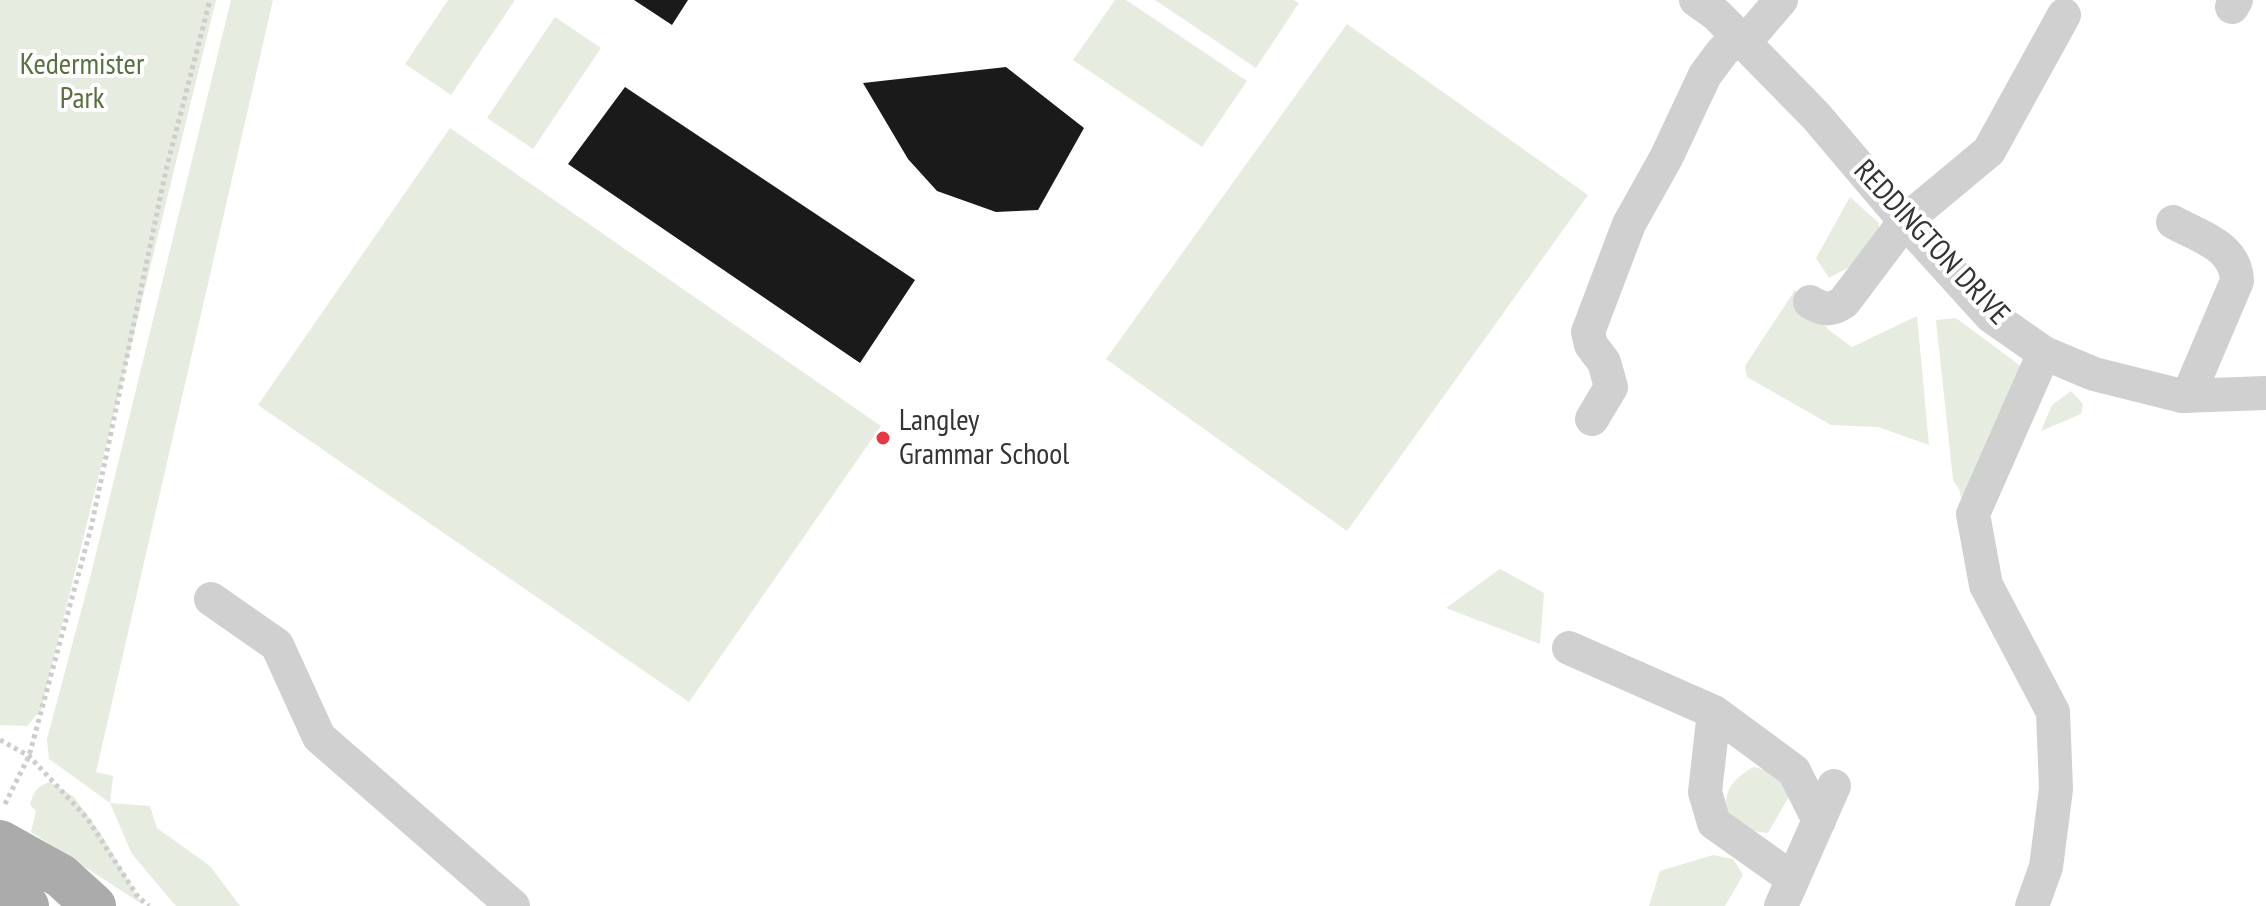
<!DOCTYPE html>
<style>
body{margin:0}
canvas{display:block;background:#fff}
</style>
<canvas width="2266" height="906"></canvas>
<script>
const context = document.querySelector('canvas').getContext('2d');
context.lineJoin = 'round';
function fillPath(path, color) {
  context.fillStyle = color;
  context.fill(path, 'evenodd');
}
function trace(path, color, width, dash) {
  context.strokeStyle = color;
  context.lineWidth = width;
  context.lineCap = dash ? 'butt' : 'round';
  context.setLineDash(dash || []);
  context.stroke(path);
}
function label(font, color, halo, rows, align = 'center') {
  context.font = font + ' "PT Sans Narrow",sans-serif';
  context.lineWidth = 8;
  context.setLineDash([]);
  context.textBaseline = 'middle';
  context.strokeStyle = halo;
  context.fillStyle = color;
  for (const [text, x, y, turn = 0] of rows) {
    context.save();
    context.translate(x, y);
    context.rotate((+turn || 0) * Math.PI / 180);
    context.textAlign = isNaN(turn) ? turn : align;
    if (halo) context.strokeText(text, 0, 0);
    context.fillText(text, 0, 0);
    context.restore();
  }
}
fillPath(new Path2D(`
 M0,0H216L41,710L27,726L0,725Z
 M231,0H273L96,772L113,776L110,803L150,806L157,828L210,866L240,906H176L132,854L110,803L49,759L47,739L91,574Z
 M448,0H515L451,95L405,64Z
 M1115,0H1126L1247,81L1202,147L1073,60Z
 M1155,0H1293L1299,3L1256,68Z
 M555,17L601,48L533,149L487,118Z
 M1347,24L1588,195L1347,531L1106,359Z
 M450,128L881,426L689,702L258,405Z
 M1850,197L1879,223C1877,257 1855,264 1829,278L1816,258Z
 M1795,290L1829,330L1852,347L1917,316L1929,445L1878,427L1831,425L1747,377L1745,366Z
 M1956,318L2026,370L1962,507L1960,491L1953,480L1936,320Z
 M2071,391L2083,404L2081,414L2041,431L2052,405Z
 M1500,569L1544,593L1540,644L1446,608Z
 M1754,767L1799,779L1768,833C1721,830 1710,789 1754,767Z
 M50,782L74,797L101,834L142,904L31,832L36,811L30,805C33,792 37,786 50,782Z
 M1713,855L1733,859L1743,875L1725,906H1649L1660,871Z`), '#e6ecdf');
fillPath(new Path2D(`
 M634,0H688L672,25Z
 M1006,67L1084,128L1038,210L996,212L937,191L908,159L863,83Z
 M625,87L915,280L860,363L568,164Z`), '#1a1a1a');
trace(new Path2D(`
 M0,740L29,756L87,818L138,897L149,906
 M5,804L29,756L91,528L166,170L210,0`), '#cdcdcd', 5, [4, 4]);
trace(new Path2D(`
 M1696,0L1717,15L1816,116L1905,221L1991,316L2044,353L2094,374L2182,396L2266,393
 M2232,7L2236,0
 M1745,42L1781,0
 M2173,222C2200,237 2236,246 2237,281L2188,396
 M1810,302C1823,310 1831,311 1844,302L1905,221L1989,151L2064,15
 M1592,419L1611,387L1604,362L1591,345L1588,332L1629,224L1666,158L1705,75L1723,51L1740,37
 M211,599L277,645L319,737L513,906
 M1569,648L1714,712L1794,771L1819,821
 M1714,712L1705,792L1714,823L1793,879
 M1781,906L1834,786
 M2032,906L2046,867L2056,789L2053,712L1986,585L1973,514L2044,353`), '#d0d0d0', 34);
trace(new Path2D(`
 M0,842L61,876L94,906
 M0,888L27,906`), '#ababab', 44);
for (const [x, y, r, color] of [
 [883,438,8,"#e63946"]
]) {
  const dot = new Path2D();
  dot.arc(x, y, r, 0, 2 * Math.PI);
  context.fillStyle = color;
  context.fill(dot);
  trace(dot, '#fff', 3);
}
label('30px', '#56703f', '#fff', [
 ["Kedermister",82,65],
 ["Park",82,99]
]);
label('30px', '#333', '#fff', [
 ["REDDINGTON DRIVE",1931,243,47]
]);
label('30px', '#333', '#fff', [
 ["Langley",899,421],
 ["Grammar School",899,455]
], 'left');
</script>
